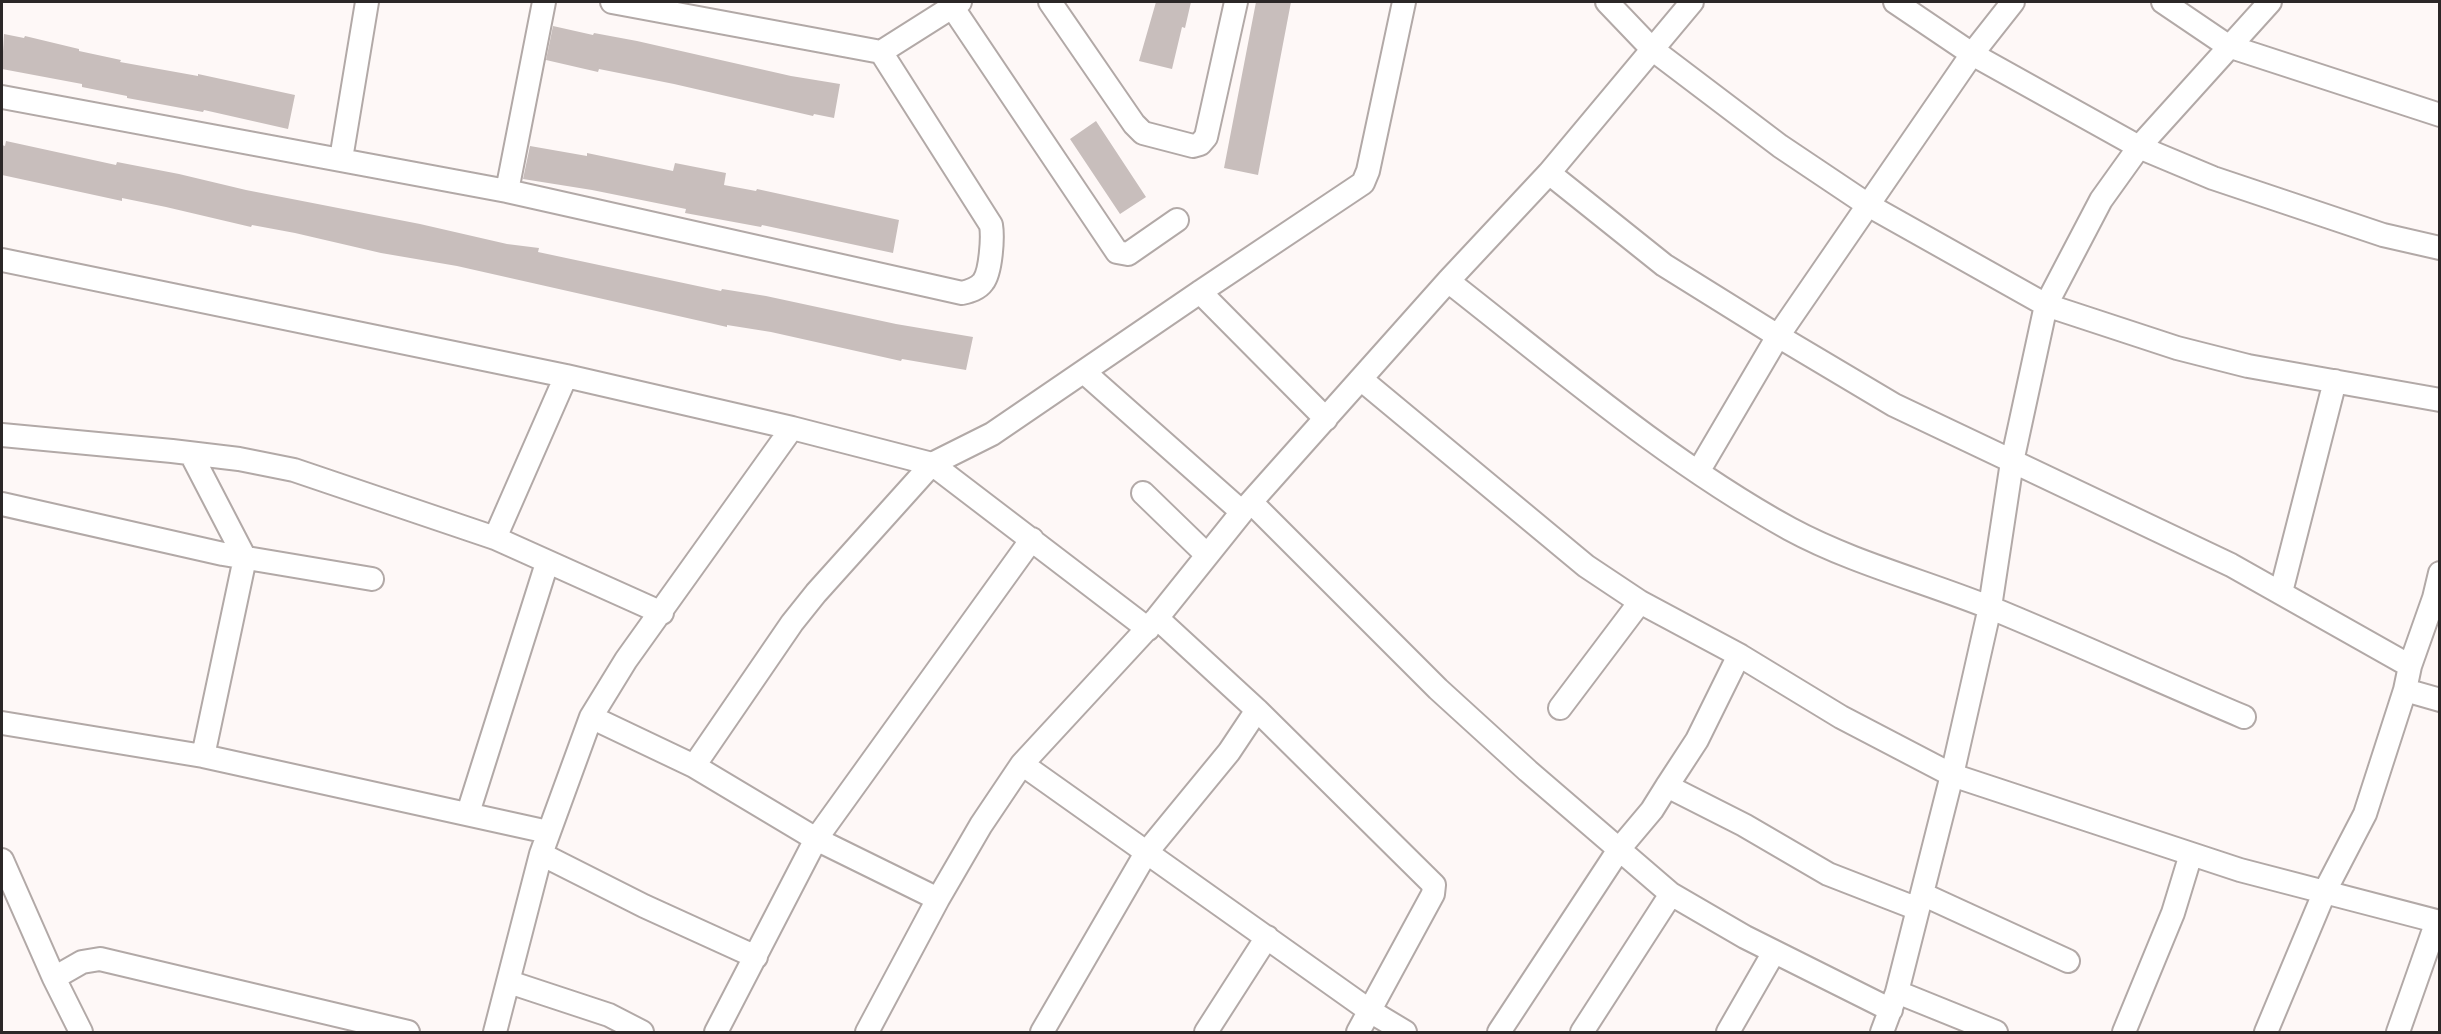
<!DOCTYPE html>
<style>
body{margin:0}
#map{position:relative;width:2441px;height:1034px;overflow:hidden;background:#fef8f7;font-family:Merriweather,serif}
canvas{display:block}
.frame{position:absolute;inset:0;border:3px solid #2b2727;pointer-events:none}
</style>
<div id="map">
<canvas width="2441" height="1034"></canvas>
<div class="frame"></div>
</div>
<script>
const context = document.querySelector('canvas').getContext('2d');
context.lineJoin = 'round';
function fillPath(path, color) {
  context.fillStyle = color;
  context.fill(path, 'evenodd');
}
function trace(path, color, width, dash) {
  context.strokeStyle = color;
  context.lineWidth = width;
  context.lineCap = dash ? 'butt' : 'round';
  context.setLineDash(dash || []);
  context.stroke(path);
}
fillPath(new Path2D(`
 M1156,2H1191L1185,28L1182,27L1172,69L1139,61Z
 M1256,2H1291L1258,175L1224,168Z
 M553,26L593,35L594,33L637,41L791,76L840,84L834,118L814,114L813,116L674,84L599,69L598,72L546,60Z
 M4,34L24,38L25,36L79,49V51L121,60L120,62L198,76V74L295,95L288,129L204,110L203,112L127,98V96L82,87V84L2,69Z
 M1096,121L1146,197L1120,214L1070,139Z
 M6,141L116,165L117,162L179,174L246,190L420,224L507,244L539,248L538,252L721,291L722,289L766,296L896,324L973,337L966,370L902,359L901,361L771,332L727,325V327L457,266L381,253L295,233L252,225L251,227L166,207L122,198V201L2,175V145L5,146Z
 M530,146L587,156V153L673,171L675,163L726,173L724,185L756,191L757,189L899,220L893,253L762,225L761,227L685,213L686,209L592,190L523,179Z`), '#c8bebc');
const minor = new Path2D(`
 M612,2L881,52L960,2
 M949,2L1117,252L1128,254L1177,220
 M1050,2L1134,124L1143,133L1193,146L1200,144L1206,137L1236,2
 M1607,2L1652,49L1780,146L1868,205L2046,305L2177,348L2248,366L2440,400
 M1895,2L1972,54L2139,147L2213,178L2383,235L2440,248
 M2163,2L2228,46L2440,115
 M2,97L507,191L962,293C970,291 978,289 983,282C991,272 993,237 991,225L881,52
 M341,159L367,2
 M1549,173L1664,265L1778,336L1894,405L2231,565L2410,666
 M507,191L544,2
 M2,260L566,376L792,428L932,464L992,434L1200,292L1363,183L1368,171L1404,2
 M1448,281C1558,367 1667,461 1790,529C1853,563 1924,581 1991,608C2076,643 2159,681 2244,717
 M1200,292L1326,419
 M1084,372L1242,512
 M1362,380L1586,566L1640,602L1739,655L1841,717L1952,775L2240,870L2440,922
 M2,435L172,451L239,459L294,470L495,538L662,613
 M191,454L245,558L203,756
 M1698,472L1778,336L1972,54L2013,2
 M1143,493L1207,555
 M1251,502L1438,689L1528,771L1671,894L1745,937L1891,1010
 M2,504L223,554L372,579
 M495,538L566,376
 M2281,592L2335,381
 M1157,618L1257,710L1434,885L1433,894L1358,1032
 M2405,690L2440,700
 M1560,708L1640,602
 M591,717L694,766L816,839L938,899
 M2,723L203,756L548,832
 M1022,764L1370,1011L1405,1032
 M694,766L792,623L816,593L932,464L1148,629
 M1667,786L1744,825L1828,874L1918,909
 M468,813L547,563
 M541,854L644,906L756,957
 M2,860L54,978L81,1032
 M1922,894L2068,961
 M54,978L82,962L100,959L408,1032
 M509,982L609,1015L642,1032
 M1897,992L1996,1032
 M495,1032L541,854L591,717L626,660L792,428
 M716,1032L816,839L1032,539
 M867,1032L938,899L981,825L1022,764L1157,618L1242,512L1448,281L1549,173L1692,2
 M1042,1032L1146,853L1229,752L1257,710
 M1206,1032L1267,937
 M1499,1032L1620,848L1652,810L1667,786L1697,740L1739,655
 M1582,1032L1671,894
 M1728,1032L1774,952
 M1882,1032L1897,992L1952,775L1990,607L2012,462L2046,305L2101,200L2139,147L2270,2
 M2124,1032L2173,913L2191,854
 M2266,1032L2325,891L2365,814L2405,690L2410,666L2434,598L2440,573
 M2398,1032L2437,921`);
trace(minor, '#b2a9a7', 26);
trace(minor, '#fff', 22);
</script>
